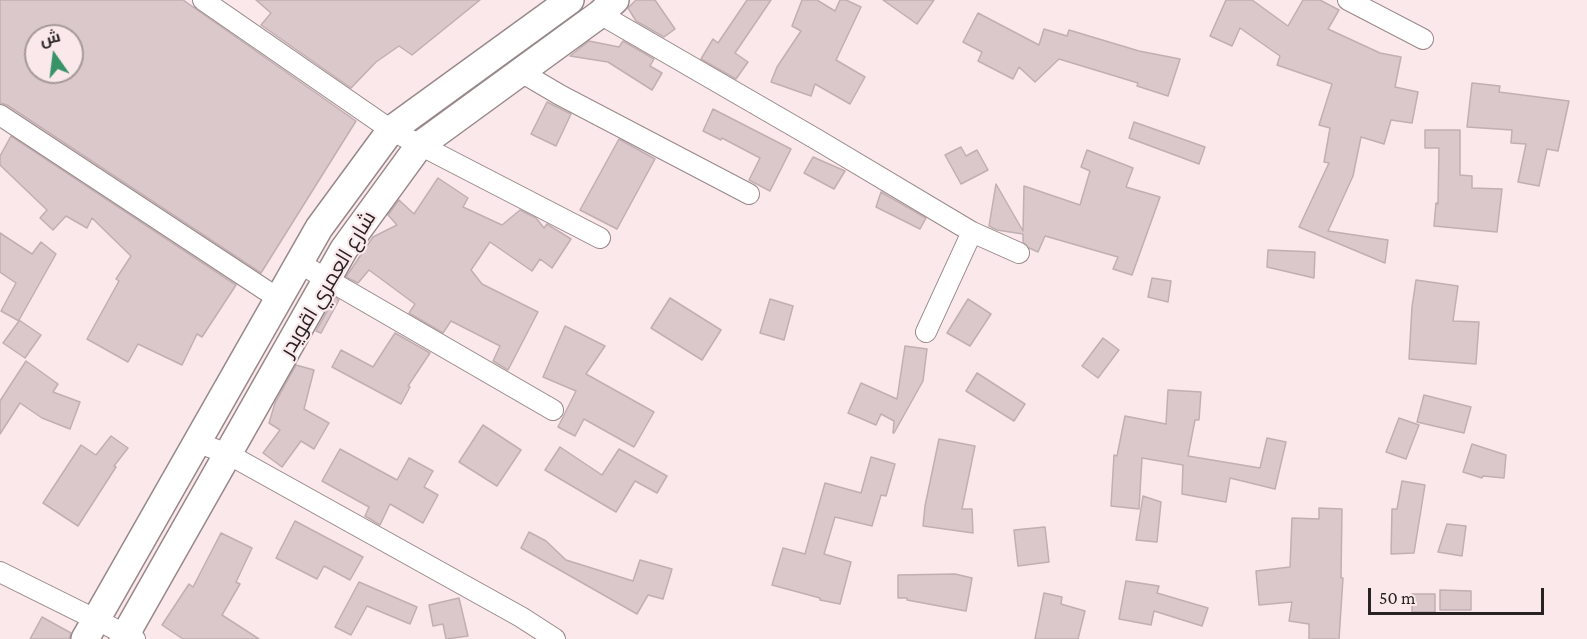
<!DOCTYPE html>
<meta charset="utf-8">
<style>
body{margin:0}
#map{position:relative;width:1587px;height:639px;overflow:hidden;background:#fae8ea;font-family:"Crimson Pro",Cairo,serif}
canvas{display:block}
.north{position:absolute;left:24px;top:24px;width:60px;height:60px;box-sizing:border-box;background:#fae8ea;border:2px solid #a6999a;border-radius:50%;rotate:346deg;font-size:16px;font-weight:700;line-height:24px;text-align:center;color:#282222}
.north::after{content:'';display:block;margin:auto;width:21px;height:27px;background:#399368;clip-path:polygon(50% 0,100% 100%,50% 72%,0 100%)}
.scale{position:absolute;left:1368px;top:588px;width:176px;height:27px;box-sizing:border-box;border:3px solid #282222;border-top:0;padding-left:8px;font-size:18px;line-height:21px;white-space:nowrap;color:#282222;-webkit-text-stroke:4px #fae8ea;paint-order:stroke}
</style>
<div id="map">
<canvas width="1587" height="639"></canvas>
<div class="north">ش</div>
<div class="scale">50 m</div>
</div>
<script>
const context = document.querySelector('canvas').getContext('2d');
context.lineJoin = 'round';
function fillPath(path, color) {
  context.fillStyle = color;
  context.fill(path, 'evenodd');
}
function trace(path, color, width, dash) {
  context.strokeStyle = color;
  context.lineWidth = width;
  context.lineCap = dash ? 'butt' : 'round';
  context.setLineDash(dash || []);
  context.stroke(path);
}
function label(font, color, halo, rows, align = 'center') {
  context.font = font + ' "Crimson Pro",Cairo,serif';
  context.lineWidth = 4.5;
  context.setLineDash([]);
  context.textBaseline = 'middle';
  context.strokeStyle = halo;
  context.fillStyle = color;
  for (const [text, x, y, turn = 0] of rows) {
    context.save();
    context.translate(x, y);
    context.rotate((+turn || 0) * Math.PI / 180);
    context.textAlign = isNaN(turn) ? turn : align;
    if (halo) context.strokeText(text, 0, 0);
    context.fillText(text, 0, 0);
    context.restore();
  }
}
const building = new Path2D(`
 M0,0H183L356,121L261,273L7,105L0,103ZM36,36H72V72H36Z
 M256,0H480L412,55L399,46L376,62L351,88L261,25L271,13Z
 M636,0H655L675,29L664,37L636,21L628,8Z
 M747,0H771L735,53L748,62L736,79L701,59L713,39L718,43Z
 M802,0H817L835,11L840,0H846L861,7L836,60L865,77L850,104L815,84L811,96L771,82L777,67L801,31L792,26Z
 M883,0H934L917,24Z
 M1226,0H1252L1288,26L1303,0H1320L1339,10L1328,29L1380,53L1401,57L1395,87L1418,92L1412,123L1391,120L1384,144L1361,137L1353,176L1328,231L1388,240L1385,263L1299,227L1329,163L1324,162L1330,128L1319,125L1332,84L1277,65L1280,56L1240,28L1232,46L1210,36Z
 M978,13L1039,45L1044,29L1067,36L1069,30L1139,51L1180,59L1168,96L1137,86L1138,83L1059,59L1035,82L1019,67L1013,79L978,61L982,52L963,42Z
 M589,41L619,47L623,41L654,59L650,66L662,73L652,90L608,62L570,56Z
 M1472,83L1500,86L1499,92L1569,101L1558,151L1547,149L1539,186L1518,182L1526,144L1511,143L1512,130L1467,127Z
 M547,102L571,114L556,146L531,134Z
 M713,109L791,149L770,191L749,180L760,158L722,138L721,140L703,131Z
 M1134,122L1205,147L1199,164L1129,138Z
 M1425,130H1460V175L1472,176V188L1502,189L1497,232L1434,226L1436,203L1438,204L1439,148H1425Z
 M11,136L236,285L202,337L197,334L182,365L138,344L128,362L87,339L119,281L116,279L131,256L92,218L87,228L66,216L53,230L40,218L47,210L0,165V156Z
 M619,139L655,159L617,229L580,210Z
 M961,147L966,156L977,150L988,170L961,184L945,155Z
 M1087,150L1133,168L1126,187L1160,197L1132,275L1113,269L1118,257L1045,236L1038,252L1029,248L1023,242V234L997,230L989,226L996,184L1023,231L1024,186L1080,205L1090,171L1081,167Z
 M813,157L845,171L834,189L804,173Z
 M438,178L468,198L463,207L502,225L520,210L536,218L544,228L547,224L571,239L552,268L540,259L532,271L490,242L471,270L482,284L538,312L508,370L493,361L500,346L451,321L443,333L409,313L415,304L369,270L358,283L346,277L373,237L397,225L388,215L399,200L414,214Z
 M881,192L926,218L920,229L876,207Z
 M0,233L32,254L41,242L56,254L19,320L41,335L25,358L3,343L19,321L1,311L16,283L0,272Z
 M1268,250L1315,252L1314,278L1267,267Z
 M1152,278L1171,281L1168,302L1148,297Z
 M1416,280L1458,286L1453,321L1479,322L1476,364L1409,359L1412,307Z
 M335,297L339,300L321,333L316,331Z
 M670,298L721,330L702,360L651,328Z
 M770,299L793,306L784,340L760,333Z
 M968,299L991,314L970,346L947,333Z
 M565,326L605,346L586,374L654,412L634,447L584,419L575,436L558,427L576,391L543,377Z
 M395,333L430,353L408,386L410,387L401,404L332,367L341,350L373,367Z
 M1103,338L1119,350L1098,378L1082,366Z
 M905,346L927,349L923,381L894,433H893L894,421L881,414L876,425L848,413L861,383L897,399Z
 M26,361L58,384L53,392L80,402L70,429L42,418L20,403L0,434V401Z
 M296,365L314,370L304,409L329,423L314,449L301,441L282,467L263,453L280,430L269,423L275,403Z
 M977,373L1025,404L1014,421L966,391Z
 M1168,390L1201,392L1199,420H1195L1188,456L1260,468L1267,438L1286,442L1275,489L1230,478L1226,502L1182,494L1183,465L1142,458L1139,509L1111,506L1114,455L1117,456L1125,416L1166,424Z
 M1424,395L1471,407L1464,433L1417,422Z
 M1399,418L1419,425L1406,459L1386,452Z
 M483,425L521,450L497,486L459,462Z
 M111,436L128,448L114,466L116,467L78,526L43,503L81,445L96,455Z
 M939,439L975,446L962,509H972L973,533L923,526L925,506Z
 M1472,444L1506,455L1504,478L1483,476L1482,478L1463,472Z
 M560,447L602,475L619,449L667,476L657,493L635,481L616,512L545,470Z
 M340,449L397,480L409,458L433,471L424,487L438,495L423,523L390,504L380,525L365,516L369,507L322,481Z
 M871,457L895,464L886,496L881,495L872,526L835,517L824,554L851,562L840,604L820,600V598L772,585L783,548L805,554L825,483L861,493Z
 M1402,481L1425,485L1414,553L1391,554L1392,509H1397Z
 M1143,496L1161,502L1157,542L1136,540Z
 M1319,508L1342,509L1341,578H1343L1339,639H1309V624L1289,621L1292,602L1259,605L1256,571L1290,567L1292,518L1319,519Z
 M295,521L363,557L350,580L324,566L317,579L276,558Z
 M1447,524L1466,526L1462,556L1438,552Z
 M1045,527L1049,562L1018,566L1014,530Z
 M529,532L546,541L566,560L633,581L640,560L672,569L663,599L648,595L637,614L521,548Z
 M221,533L252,548L236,582L240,584L222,615L259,639H183L162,625L189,584L193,587Z
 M955,574L972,578L966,611L907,600V598H898V575Z
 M1126,581L1159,586L1157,593L1208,608L1202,626L1154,611L1151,625L1119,619Z
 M359,582L417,607L410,624L367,606L351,635L335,627Z
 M1440,590L1471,591V610H1440Z
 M1044,593L1062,597L1061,604L1085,611L1078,639H1035Z
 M1412,594H1435V612H1412Z
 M459,598L468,636L446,639L443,624L433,626L429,605Z
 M42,617L71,633L69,639H30Z`);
fillPath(building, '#dac8ca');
trace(building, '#c1afb1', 1.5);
const street = new Path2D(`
 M203,0L391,130L600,238
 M1348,0L1423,39
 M600,14L816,139L972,232L1019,253
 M521,72L560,95L749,194
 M0,115L279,299
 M299,263L553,410
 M926,332L972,232
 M196,442L228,454L521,617L555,639
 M0,572L135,639`);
const secondary = new Path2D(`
 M85,639L319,228L391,130L570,0
 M123,639L344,249L419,146L600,14L615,0`);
trace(street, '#98888a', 22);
trace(secondary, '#98888a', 30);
trace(street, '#fff', 20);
trace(secondary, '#fff', 27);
label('21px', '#282222', '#fae8ea', [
 ["شارع العمري اقويدر",328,284,-59]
]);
</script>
